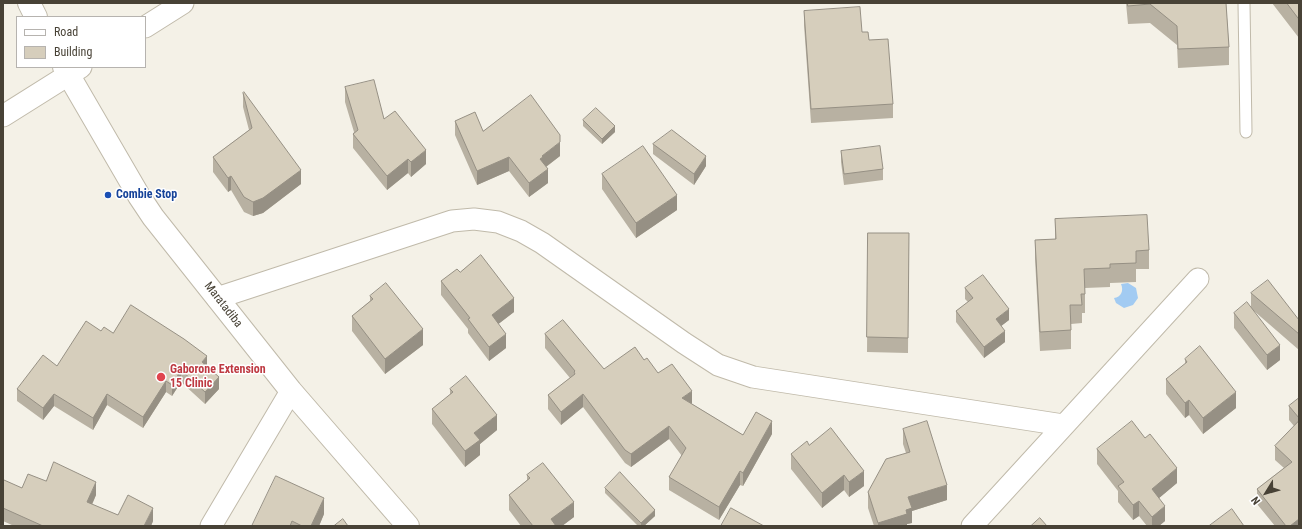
<!DOCTYPE html>
<style>
body{margin:0}
#map{position:relative;width:1302px;height:529px;overflow:hidden;background:#f4f1e7;font-family:"Roboto Condensed",sans-serif}
canvas{display:block}
.frame{position:absolute;inset:0;border:4px solid #484236;pointer-events:none}
.legend{position:absolute;left:16px;top:16px;width:130px;height:52px;box-sizing:border-box;background:#fff;border:1px solid #b6b3af;margin:0;padding:5px 7px;list-style:none;font-size:12px;color:#484236}
.legend li{display:flex;align-items:center;gap:8px;height:20px}
.legend b{width:20px;border:1px solid #b6b3af}
.north{position:absolute;left:1246px;top:473px;width:40px;height:40px;-webkit-text-stroke:3px #fff;paint-order:stroke;rotate:233deg;font-size:11px;font-weight:700;line-height:16px;text-align:center;color:#484236}
.north::after{content:'';display:block;margin:auto;width:14px;height:18px;background:#484236;clip-path:polygon(50% 0,100% 100%,50% 72%,0 100%)}
</style>
<div id="map">
<canvas width="1302" height="529"></canvas>
<div class="frame"></div>
<ul class="legend">
<li><b style="height:5px;background:#fff"></b>Road</li>
<li><b style="height:11px;background:#d6cebc"></b>Building</li>
</ul>
<div class="north">N</div>
</div>
<script>
const context = document.querySelector('canvas').getContext('2d');
context.lineJoin = 'round';
function fillPath(path, color) {
  context.fillStyle = color;
  context.fill(path, 'evenodd');
}
function trace(path, color, width, dash) {
  context.strokeStyle = color;
  context.lineWidth = width;
  context.lineCap = dash ? 'butt' : 'round';
  context.setLineDash(dash || []);
  context.stroke(path);
}
function label(font, color, halo, rows, align = 'center') {
  context.font = font + ' "Roboto Condensed",sans-serif';
  context.lineWidth = 3;
  context.setLineDash([]);
  context.textBaseline = 'middle';
  context.strokeStyle = halo;
  context.fillStyle = color;
  for (const [text, x, y, turn = 0] of rows) {
    context.save();
    context.translate(x, y);
    context.rotate((+turn || 0) * Math.PI / 180);
    context.textAlign = isNaN(turn) ? turn : align;
    if (halo) context.strokeText(text, 0, 0);
    context.fillText(text, 0, 0);
    context.restore();
  }
}
fillPath(new Path2D(`
 M1128,283L1136,288L1138,298L1133,305L1124,308L1116,303L1114,298C1121,297 1124,291 1121,284Z`), '#a2cbf2');
const service = new Path2D(`
 M1244,3L1246,132`);
const minor = new Path2D(`
 M145,27L183,3
 M3,116L81,67
 M217,298L452,221L474,219L498,222L521,231L542,243L684,343L718,365L753,377L1063,425
 M211,526L291,391
 M972,526L1198,279`);
const tertiary = new Path2D(`
 M29,3L36,17
 M64,67L139,196L153,217L291,391L408,526`);
trace(service, '#c0baaa', 13);
trace(minor, '#c0baaa', 23);
trace(tertiary, '#c0baaa', 24);
trace(service, '#fff', 11);
trace(minor, '#fff', 21);
trace(tertiary, '#fff', 22);
fillPath(new Path2D(`
 M1126,3H1226L1229,47V65L1178,68L1177,45L1150,23L1128,24Z
 M1272,3H1299V38Z
 M804,11L862,32L893,104V118L811,123L804,25Z
 M345,87L384,119L426,164L411,177L408,173L387,190L353,148V134L354,132L345,102Z
 M243,93L301,184L263,213L253,216L244,212L231,190L228,192L213,172V157L249,130L243,107Z
 M583,120L615,132L602,144L583,126Z
 M455,121L560,156L546,167L548,183L529,197L509,171L477,185L455,135Z
 M653,144L706,166L694,185L653,154Z
 M841,151L883,169V180L844,185L841,162Z
 M602,174L677,210L636,238L602,189Z
 M1055,219L1149,250V269H1136V282L1110,283V287L1085,288V313H1082V323L1071,324V349L1040,351L1035,259V240L1055,239Z
 M868,233H909L908,353L867,352Z
 M460,272L514,312L498,324L506,348L489,361L468,333V329L441,295V281Z
 M965,288L1009,320L1001,326L1005,342L984,358L956,322V311L968,302L965,299Z
 M1251,293L1299,320V350L1254,311L1280,360L1267,370L1234,328V313L1251,307Z
 M370,296L423,345L385,374L352,331V316L370,301Z
 M101,331L113,333L207,366L219,389L205,404L181,382L172,396L166,392L143,428L107,405L93,430L54,406L43,420L17,401V389L57,366Z
 M545,334L604,369L644,360L658,373L692,404L743,435L772,434L743,486L740,485L719,520L669,490V477L682,456L669,439L631,467L625,463L583,407L561,425L548,409V395L570,378L545,348Z
 M1185,359L1236,408L1203,434L1189,415L1185,418L1166,394V379L1185,364Z
 M450,389L497,430L480,444V455L465,467L432,424V409L450,395Z
 M1299,398V526H1275L1257,504V489L1284,468L1275,460V446L1294,426L1289,420V406Z
 M903,429L947,500L912,511V523L907,524V526H874L868,508V492L906,453L903,444Z
 M809,445L864,486L849,497L844,490L822,508L791,469V454Z
 M1097,449L1177,483L1159,498L1165,521L1159,526H1147L1139,516L1133,520L1118,502V491L1097,464Z
 M527,475L574,517L562,526H521L509,510V495L527,480Z
 M46,481L96,495L92,505L118,515L153,521L151,526H14L3,521V482L22,488Z
 M605,488L655,516L644,526H638L605,493Z
 M324,514L319,526H252Z`), '#b8b1a2');
fillPath(new Path2D(`
 M615,126V132L602,144V139Z
 M560,142V156L543,169L540,159L542,156Z
 M426,150V164L411,177V162Z
 M706,156V166L694,185V174Z
 M509,157V171L477,185V171Z
 M408,159V173L387,190V176Z
 M548,169V183L529,197V183Z
 M301,170V184L263,213L253,216V202Z
 M231,176V190L228,192V178Z
 M677,195V210L636,238V223Z
 M514,298V312L492,329V315Z
 M1009,309V320L996,330V319Z
 M423,329V345L385,374V359Z
 M1005,331V342L984,358V347Z
 M506,334V348L489,361V347Z
 M1280,345V360L1267,370V355Z
 M207,356V367L202,362Z
 M181,370V382L172,396V385Z
 M219,377V389L205,404V392Z
 M166,381V392L143,428V417Z
 M692,391V404L682,398Z
 M1236,392V408L1203,434V418Z
 M54,394V406L43,420V408Z
 M107,394V405L93,430V418Z
 M583,394V407L561,425V412Z
 M1189,400V415L1185,418V403Z
 M497,415V430L480,444V455L465,467V451L474,433Z
 M772,421V434L743,486V473Z
 M669,426V439L631,467V454Z
 M1177,468V483L1152,504V489Z
 M740,471V485L719,520V507Z
 M864,471V486L849,497V482Z
 M844,475V490L822,508V493Z
 M96,482V495L87,515V502Z
 M947,485V500L912,511V523L907,524V526H878V523L906,510L908,497Z
 M324,498V514L319,526H311Z
 M1139,501V516L1133,520V505Z
 M574,502V517L562,526H551V519Z
 M1165,506V521L1159,526H1152V517Z
 M153,508V521L151,526H144Z
 M655,510V516L644,526H641V523Z
 M1299,519V526H1290Z`), '#969084');
const building = new Path2D(`
 M1128,3H1226L1229,47L1178,49L1177,26L1150,4L1128,6Z
 M1287,3H1299V19Z
 M860,7L862,32H868L869,40L888,39L893,104L811,109L804,11Z
 M374,80L384,119L395,111L426,150L411,162L408,159L387,176L353,134L358,130L345,87Z
 M244,92L301,170L263,198L253,202L244,197L231,176L228,178L213,157L252,128L243,93Z
 M531,95L560,135V142L542,156L543,157L540,159L548,169L529,183L509,157L477,171L455,121L475,112L483,131Z
 M596,108L615,126L602,139L583,120Z
 M672,130L706,156L694,174L653,144Z
 M643,146L677,195L636,223L602,174Z
 M880,146L883,169L844,174L841,151Z
 M1147,215L1149,250L1136,251V263L1110,264V268L1084,269L1085,294H1081L1082,305H1070L1071,330L1040,332L1035,240L1056,239L1055,219Z
 M868,233H909L908,338L867,337Z
 M481,255L514,298L492,315L506,334L489,347L468,319L470,318L441,281L457,269L460,272Z
 M983,275L1009,309L996,319L1005,331L984,347L956,311L973,298L965,288Z
 M1268,280L1299,320V334L1251,293Z
 M386,283L423,329L385,359L352,316L373,299L370,296Z
 M1247,302L1280,345L1267,355L1234,313Z
 M131,305L184,339L207,356L202,362L219,377L205,392L181,370L172,385L166,381L143,417L107,394L93,418L54,394L43,408L17,389L43,355L57,366L86,321L101,331L104,327L113,333Z
 M563,320L604,369L635,347L644,360L647,358L658,373L672,364L692,391L682,398L743,435L756,412L772,421L743,473L740,471L719,507L669,477L686,448L669,426L631,454L625,450L583,394L561,412L548,395L575,374L574,372L575,371L545,334Z
 M1200,346L1236,392L1203,418L1189,400L1185,403L1166,379L1187,362L1185,359Z
 M466,376L497,415L474,433L480,440L465,451L432,409L453,392L450,389Z
 M1299,398V418L1289,406Z
 M927,421L947,485L908,497L912,508L906,510L907,514L878,523L868,492L886,459L910,452L903,429Z
 M1132,421L1145,438L1150,434L1177,468L1152,489L1165,506L1152,517L1139,501L1133,505L1118,486L1124,482L1097,449Z
 M1299,421V519L1290,526H1286L1257,489L1292,462L1275,446Z
 M831,428L864,471L849,482L844,475L822,493L791,454L807,441L809,445Z
 M54,462L96,482L87,502L118,515L128,495L153,508L144,526H43L3,508V482L4,480L22,488L28,474L46,481Z
 M543,463L574,502L551,519L556,526H533L509,495L530,478L527,475Z
 M620,472L655,510L641,523L605,488Z
 M276,476L324,498L311,526H302L292,521L290,526H252Z
 M731,508L764,526H721Z
 M1232,509L1244,526H1209Z
 M1040,518L1047,526H1031Z
 M343,519L348,526H334Z`);
fillPath(building, '#d6cebc');
trace(building, '#969084', 1);
for (const [x, y, r, color] of [
 [108,195,4,"#1a4fb4"],
 [161,377,5,"#e0444e"]
]) {
  const dot = new Path2D();
  dot.arc(x, y, r, 0, 2 * Math.PI);
  context.fillStyle = color;
  context.fill(dot);
  trace(dot, '#fff', 1.5);
}
label('bold 12px', '#164399', '#fff', [
 ["Combie Stop",116,195]
], 'left');
label('12px', '#484236', '#fff', [
 ["Maratadiba",223,305,52]
]);
label('bold 12px', '#be3a42', '#fff', [
 ["Gaborone Extension",170,370],
 ["15 Clinic",170,384]
], 'left');
</script>
